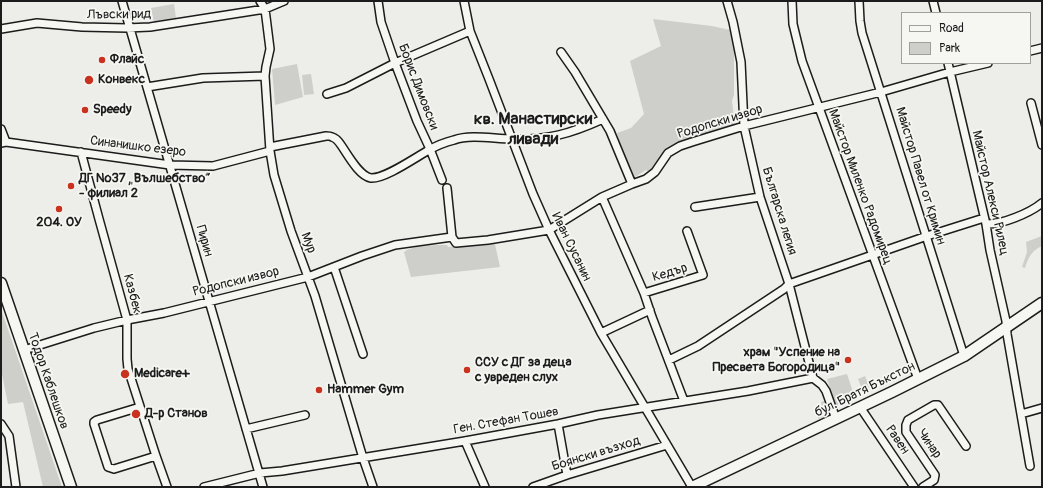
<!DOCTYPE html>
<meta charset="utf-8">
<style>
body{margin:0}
#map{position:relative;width:1043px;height:488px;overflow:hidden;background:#edede9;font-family:Pangolin,sans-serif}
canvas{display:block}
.frame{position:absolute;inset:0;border:2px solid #1c1c1c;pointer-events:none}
.legend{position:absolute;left:901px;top:12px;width:130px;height:52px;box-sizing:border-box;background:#f6f6f2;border:1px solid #9f9f9c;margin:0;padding:5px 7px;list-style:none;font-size:12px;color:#1c1c1c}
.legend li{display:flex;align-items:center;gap:8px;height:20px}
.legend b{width:20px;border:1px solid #9f9f9c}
</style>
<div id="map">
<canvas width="1043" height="488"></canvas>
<div class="frame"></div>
<ul class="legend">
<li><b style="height:5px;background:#f6f6f2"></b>Road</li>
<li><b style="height:11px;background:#cececb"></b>Park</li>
</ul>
</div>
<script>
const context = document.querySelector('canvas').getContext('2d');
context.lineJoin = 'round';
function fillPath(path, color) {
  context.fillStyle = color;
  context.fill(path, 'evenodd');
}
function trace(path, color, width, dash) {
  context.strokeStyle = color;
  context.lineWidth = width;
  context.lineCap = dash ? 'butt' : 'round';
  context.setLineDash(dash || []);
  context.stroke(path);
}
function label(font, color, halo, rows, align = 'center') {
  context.font = font + ' Pangolin,sans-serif';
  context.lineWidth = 3.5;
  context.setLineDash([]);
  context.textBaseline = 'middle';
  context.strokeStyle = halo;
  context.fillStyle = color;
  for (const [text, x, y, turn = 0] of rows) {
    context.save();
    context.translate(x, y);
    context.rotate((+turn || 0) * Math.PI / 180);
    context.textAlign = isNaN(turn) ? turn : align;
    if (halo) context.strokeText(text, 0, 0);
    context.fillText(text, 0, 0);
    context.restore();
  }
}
fillPath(new Path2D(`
 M174,4L176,18L154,22L151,8Z
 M653,19L712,26L730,30L734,39V95L732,101L735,125L703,134L674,144L666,151L660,158L658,165L650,173L646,170L632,179L623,156L617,133L631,128L644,114L630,61L661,46Z
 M297,64L303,97L275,105L272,69Z
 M311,74L314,94L304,95L302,75Z
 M1042,236V246C1032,250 1028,258 1025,268L1022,267L1027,252L1026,242Z
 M495,244L500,267L411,277L404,252C412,245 437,245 447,245L448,247Z
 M1,309L62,487H43L23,402L8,404L1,369Z
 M847,374L855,398L836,406L827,379Z
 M865,376L869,386V391L864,394L858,379Z
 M826,400L830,413L819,419L816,414L823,410L821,402Z`), '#cececb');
trace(new Path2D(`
 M1041,487L1042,486`), '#6f6f6d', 1.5);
const street = new Path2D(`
 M122,1L263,487
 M260,1L265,9L270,49L266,67L265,76L270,151L274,175L291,231L315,296L363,458L373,487
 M378,1L381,22L395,63L417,121L430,149L442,180
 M464,1L470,31L489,79L533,194L549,230L601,333L692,487
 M727,1L733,22L741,62L744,126L760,197L789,284L813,378L822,385L826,391L836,419
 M792,1L793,24L802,61L918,379
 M859,1L860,21L862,33L964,356
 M933,1L936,13
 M1,29L37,23L82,27L127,28L150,27L265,9L284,1
 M1030,51L1042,48
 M561,52L575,72L610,131L632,184
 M948,63L986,224L990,250L1006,321L1007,334L1030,466
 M147,87L203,78L265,76
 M327,94L346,88L395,63L470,31
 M1031,103L1042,145
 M1,129L6,142
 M1,143L6,142L170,165L213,166L270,151
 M270,147L326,136C327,136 332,136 332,137C336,138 339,142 341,145C348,155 359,176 371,178C385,179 416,157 429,150C436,146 446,142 454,140C471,134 494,139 512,139C548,140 570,134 603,119
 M81,152L99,219L127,320V359L128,369L156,456L167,487
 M447,188L452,237L456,243L488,240L549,230L602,197L632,184L646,179L655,172L668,153L680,146L692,142L744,126L881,92L950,72L988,63
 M602,197L644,293L652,317L684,401
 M695,207L760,197
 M986,224C1001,225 1030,213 1042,203
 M334,267L363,354
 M644,293L703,275L687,231
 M601,333L650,310
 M24,350L94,328L127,320L164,313L308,277L362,256L395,245L452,237
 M669,360L698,346L784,289L789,284L927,236L984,218
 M140,407L97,420L94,422V424L108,467L114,469L156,456
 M860,407L914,487
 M1021,414L1042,408
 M1,424L9,436L16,487
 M558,424L567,475
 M246,429L305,415
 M465,441L485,487
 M204,487L260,473L282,471L465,441L558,424L598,415L748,391L813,378
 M533,487L567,475L667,445
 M923,487L934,480L935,475L906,432V425L908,420L934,405H938L966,446`);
const secondary = new Path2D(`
 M1,283L71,487
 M692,487L892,392L964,356L1042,303`);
trace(street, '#1c1c1c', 10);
trace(secondary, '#1c1c1c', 13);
trace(street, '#f6f6f2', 7);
trace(secondary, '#f6f6f2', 10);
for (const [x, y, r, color] of [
 [102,60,4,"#c8321e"],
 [89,80,5,"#c8321e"],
 [85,110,4,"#c8321e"],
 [71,186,4,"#c8321e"],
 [59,209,4,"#c8321e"],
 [848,360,4,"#c8321e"],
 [467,370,4,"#c8321e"],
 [125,374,5,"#c8321e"],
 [319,390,4,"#c8321e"],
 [136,414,5,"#c8321e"]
]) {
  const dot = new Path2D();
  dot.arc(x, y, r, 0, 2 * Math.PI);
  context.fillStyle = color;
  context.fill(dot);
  trace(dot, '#f6f6f2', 1.5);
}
label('13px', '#1c1c1c', '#f6f6f2', [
 ["Лъвски рид",119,15,-1],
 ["Борис Димовски",418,87,69],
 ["Родопски извор",720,122,-17],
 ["Синанишко езеро",138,147,7],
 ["Майстор Павел от Кримин",920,176,73],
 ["Майстор Миленко Радомирец",860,187,70],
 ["Майстор Алекси Рилец",990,193,77],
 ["Българска легия",779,211,73],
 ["Пирин",204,241,74],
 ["Мур",308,243,69],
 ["Иван Сусанин",571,247,64],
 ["Кедър",670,273,-17],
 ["Родопски извор",236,282,-14],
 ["Казбек",132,294,75],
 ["Тодор Каблешков",48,381,71],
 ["бул. Братя Бъкстон",865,390,-26],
 ["Ген. Стефан Тошев",506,421,-10],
 ["Равен",897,440,56],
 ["Чинар",929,444,56],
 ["Боянски възход",596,454,-17]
]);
label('bold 13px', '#1c1c1c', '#f6f6f2', [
 ["Флайс",110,60],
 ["Конвекс",98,80],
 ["Speedy",93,110],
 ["ДГ №37 „Вълшебство“",79,179],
 ["- филиал 2",79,194],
 ["204. ОУ",59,223,"center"],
 ["храм \"Успение на",840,353,"right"],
 ["Пресвета Богородица\"",840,368,"right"],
 ["ССУ с ДГ за деца",475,363],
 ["с увреден слух",475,378],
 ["Medicare+",134,374],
 ["Hammer Gym",327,390],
 ["Д-р Станов",145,414]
], 'left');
label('bold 17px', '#1c1c1c', '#f6f6f2', [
 ["кв. Манастирски",533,120],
 ["ливади",533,140]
]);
</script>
